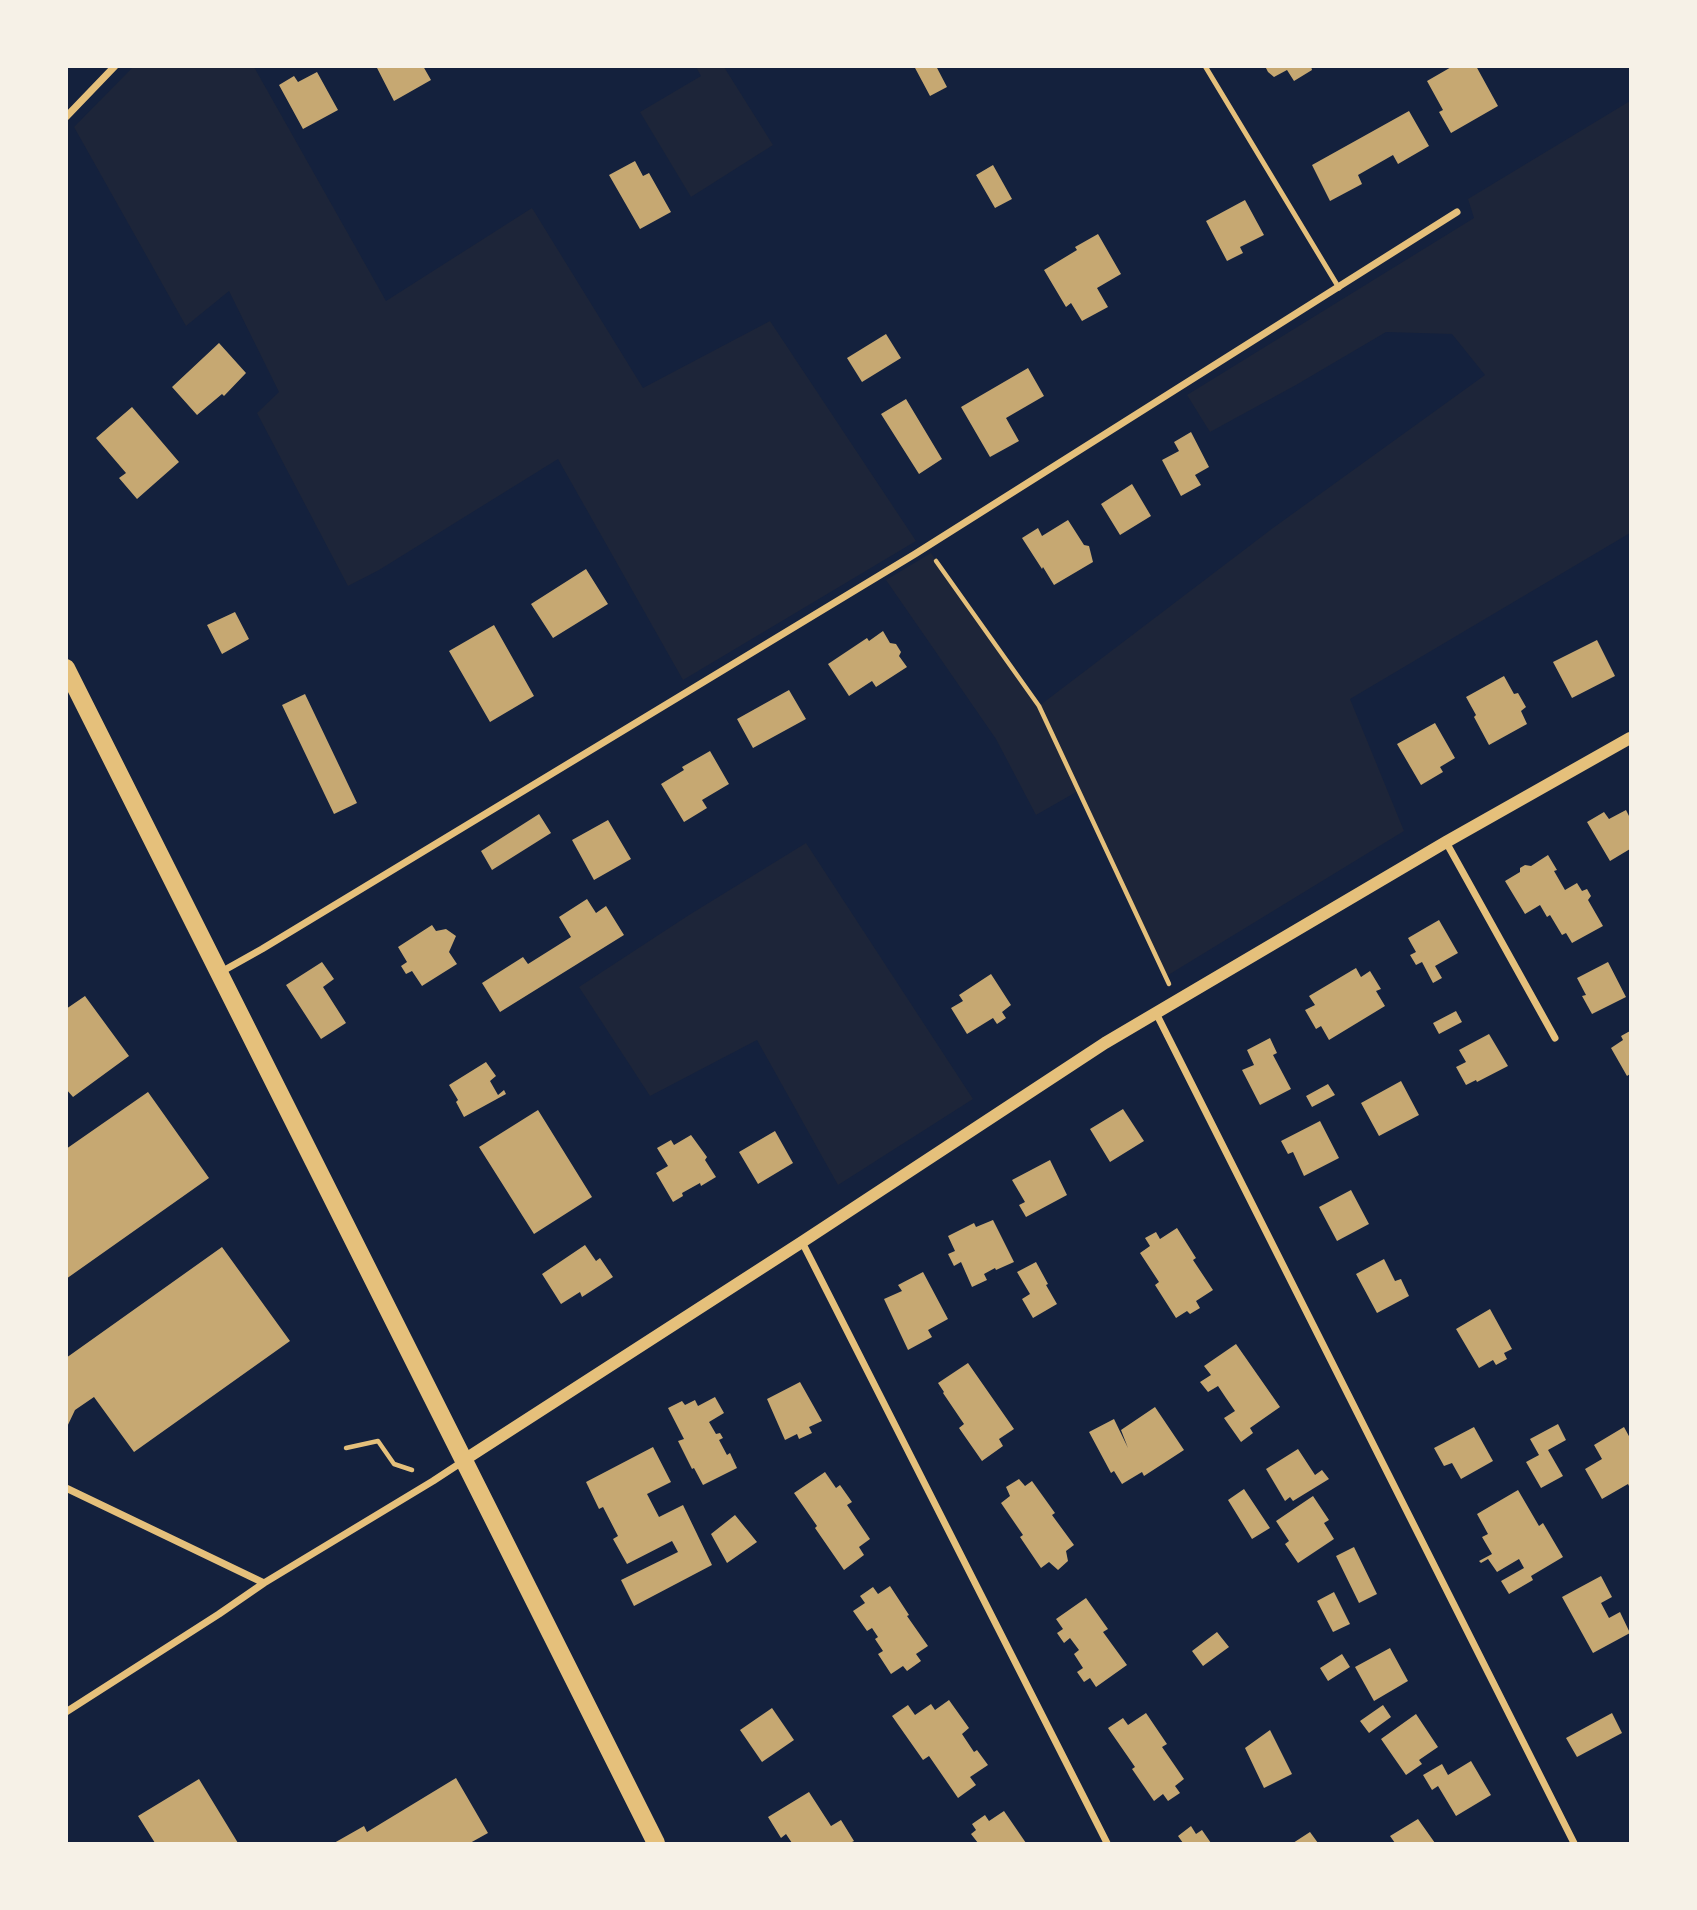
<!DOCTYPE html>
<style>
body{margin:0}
#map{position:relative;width:1697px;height:1910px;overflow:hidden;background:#14213d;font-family:Commissioner,sans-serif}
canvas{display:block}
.frame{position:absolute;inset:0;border:68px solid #f6f1e7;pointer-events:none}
</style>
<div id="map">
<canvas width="1697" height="1910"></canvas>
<div class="frame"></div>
</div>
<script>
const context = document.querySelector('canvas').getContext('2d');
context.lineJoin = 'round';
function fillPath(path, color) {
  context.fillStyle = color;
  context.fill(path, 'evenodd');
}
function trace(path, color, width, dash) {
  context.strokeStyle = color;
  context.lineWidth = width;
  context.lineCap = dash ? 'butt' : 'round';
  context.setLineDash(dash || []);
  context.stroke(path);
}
fillPath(new Path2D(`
 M133,67H254L386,301L532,208L643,388L770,321L916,541L683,680L558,459L379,570L348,586L257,413L279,392L229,291L186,326L74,127Z
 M696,67H724L773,145L691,197L640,112L701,76Z
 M1630,101V533L1350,699L1404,831L1165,977L1078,791L1036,815L996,739L886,580L931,553L1039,706L1273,528L1485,375L1452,334L1386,332L1296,385L1210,432L1187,395L1474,218L1468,199Z
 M806,843L973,1099L838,1185L757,1040L650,1096L579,987L689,915Z`), '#1d2539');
fillPath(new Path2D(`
 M376,66H423L431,80L394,101Z
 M914,66H936L947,87L930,96Z
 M1265,66H1311L1312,70L1294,81L1287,70L1274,77L1268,72Z
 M1453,66H1476L1498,106L1451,133L1439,112L1443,110L1427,81Z
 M317,72L338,110L303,129L279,85L294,76L298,82Z
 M1409,111L1429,146L1398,164L1393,155L1358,175L1362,184L1330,201L1312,165Z
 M635,161L643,176L649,173L671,212L640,229L609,175Z
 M993,165L1012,199L995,208L976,175Z
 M1245,200L1264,235L1240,247L1243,253L1227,261L1206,221Z
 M1098,234L1121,274L1097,288L1108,307L1082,321L1071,303L1066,307L1044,270L1077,250L1075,247Z
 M886,334L901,358L862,382L847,358Z
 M219,343L246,373L224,396L222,394L197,415L172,387Z
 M1028,368L1044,396L1006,418L1019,441L990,457L961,407Z
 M906,399L942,459L919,474L881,414Z
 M132,407L179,462L137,499L119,478L126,473L96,438Z
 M1191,432L1209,467L1195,475L1201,485L1181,496L1162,460L1179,451L1174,442Z
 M1132,484L1151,516L1120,535L1101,504Z
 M1068,520L1084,545L1089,546L1093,562L1054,585L1043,567L1042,569L1022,538L1038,528L1042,536Z
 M586,569L608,604L553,638L531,604Z
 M235,612L249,639L222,654L207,625Z
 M494,625L534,696L490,722L449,651Z
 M883,631L890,643L896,644L901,652L899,656L907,667L876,687L872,681L849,696L828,664L867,638L869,641Z
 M1597,640L1615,676L1572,698L1553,662Z
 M1504,676L1514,694L1518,693L1526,707L1521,711L1527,724L1489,745L1474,717L1476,715L1466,697Z
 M789,690L806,719L753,748L737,719Z
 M305,694L357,803L334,814L282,705Z
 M1435,723L1455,758L1440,767L1443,772L1421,785L1397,744Z
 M710,751L729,784L702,800L707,808L684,822L661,784L684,770L682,767Z
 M1626,810L1630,818V849L1610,861L1587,822L1604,812L1609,819Z
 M539,814L551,833L492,870L481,851Z
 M608,820L631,859L594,880L572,840Z
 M1548,855L1557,870L1554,871L1565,890L1577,883L1582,891L1587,889L1591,896L1588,900L1603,926L1572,943L1566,933L1562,935L1550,915L1547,917L1540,905L1525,914L1505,881L1520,872V868L1525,865L1531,866Z
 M587,899L596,913L606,906L624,935L500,1012L482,983L523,957L528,964L571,937L559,917Z
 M1439,920L1458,953L1435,966L1442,978L1433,983L1422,962L1416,965L1410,955L1416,952L1408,938Z
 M432,925L436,931L446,929L456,936L449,952L457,964L422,986L412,971L406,974L401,966L407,962L398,947Z
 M322,962L334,979L323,987L346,1023L321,1039L286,985Z
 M1608,962L1626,997L1592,1014L1582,996L1586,995L1577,978Z
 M1356,968L1361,977L1370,971L1381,989L1376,991L1385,1006L1329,1040L1321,1026L1316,1029L1305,1010L1315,1005L1309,996Z
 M991,974L1011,1005L1002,1012L1006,1018L997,1024L993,1018L967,1034L951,1008L963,1001L959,995Z
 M85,996L129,1056L73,1097L66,1089V1009Z
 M1456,1011L1462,1022L1439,1034L1433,1023Z
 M1630,1031V1074L1627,1076L1611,1048L1623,1040L1621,1036Z
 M1489,1034L1508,1066L1477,1082L1476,1080L1466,1085L1456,1067L1466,1062L1459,1050Z
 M1270,1038L1277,1053L1273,1055L1291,1089L1260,1105L1242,1070L1254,1065L1247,1050Z
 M486,1062L496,1076L490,1081L498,1095L504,1090L506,1094L464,1117L456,1102L458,1100L449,1085Z
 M1401,1081L1419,1115L1379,1136L1361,1103Z
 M1328,1084L1335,1095L1312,1107L1306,1096Z
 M148,1092L209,1178L66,1279V1149Z
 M1123,1109L1144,1141L1110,1162L1090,1129Z
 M538,1110L592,1197L534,1234L479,1147Z
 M1320,1121L1339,1158L1304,1176L1293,1152L1288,1154L1281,1141Z
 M775,1131L793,1163L758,1184L739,1152Z
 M691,1135L707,1157L705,1160L716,1177L701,1186L700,1183L682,1193L683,1196L673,1202L656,1173L668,1166L657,1148L671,1140L674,1145Z
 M1050,1160L1067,1195L1026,1217L1019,1205L1025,1202L1012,1180Z
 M1351,1190L1369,1224L1337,1241L1319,1207Z
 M993,1220L1014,1262L996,1270L995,1268L984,1274L987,1280L972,1287L961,1262L954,1266L948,1254L955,1251L948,1236L974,1223L976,1227Z
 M1177,1228L1196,1258L1193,1260L1213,1290L1196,1301L1200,1308L1190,1314L1187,1311L1176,1318L1155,1285L1159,1282L1140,1253L1150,1246L1145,1238L1156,1232L1160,1239Z
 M585,1245L596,1261L600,1258L613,1277L582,1297L580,1292L561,1304L542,1274Z
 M222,1247L290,1341L134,1452L94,1397L75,1410L66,1429V1358Z
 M1384,1259L1395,1281L1401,1279L1409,1296L1377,1313L1356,1274Z
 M1036,1262L1048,1284L1046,1285L1057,1304L1033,1318L1022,1299L1030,1294L1017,1272Z
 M923,1272L948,1319L928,1330L932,1337L908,1350L884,1299L902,1291L898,1285Z
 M1490,1309L1512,1349L1504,1353L1507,1359L1496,1365L1493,1360L1479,1368L1456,1329Z
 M1236,1344L1280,1407L1250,1428L1253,1433L1241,1442L1224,1418L1235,1411L1226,1398L1218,1386L1208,1392L1200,1382L1211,1375L1204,1366Z
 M968,1363L1014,1429L999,1439L1003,1446L982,1461L959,1428L964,1424L943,1393L944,1392L938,1383Z
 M800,1382L822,1421L809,1427L812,1433L799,1439L797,1434L785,1440L767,1399Z
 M715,1397L724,1413L709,1422L716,1434L720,1433L723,1438L719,1440L727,1455L730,1453L737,1468L703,1485L694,1468L692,1469L678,1441L684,1439L668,1408L682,1401L685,1405L695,1400L698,1406Z
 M1155,1407L1184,1450L1144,1476L1142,1472L1122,1484L1114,1471L1111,1473L1089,1432L1114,1419L1128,1448L1121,1430Z
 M1558,1424L1566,1440L1548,1450L1563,1476L1541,1488L1526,1462L1539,1455L1530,1439Z
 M1474,1427L1493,1461L1461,1479L1452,1463L1444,1466L1434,1448Z
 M1624,1427L1630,1438V1488L1628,1484L1602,1499L1585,1469L1602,1459L1594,1445Z
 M653,1447L671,1482L647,1494L659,1517L683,1505L712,1565L634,1606L621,1580L678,1552L672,1541L627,1564L613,1539L618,1536L603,1507L599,1509L586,1482Z
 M1298,1449L1315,1475L1322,1470L1329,1479L1293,1501L1290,1497L1285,1501L1266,1469Z
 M825,1472L836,1488L840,1485L852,1502L847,1505L870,1539L859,1547L864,1555L844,1570L815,1528L817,1526L794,1493Z
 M1019,1479L1025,1486L1032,1481L1055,1513L1052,1515L1074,1545L1066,1551L1068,1561L1058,1570L1049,1562L1041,1568L1020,1537L1023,1535L1001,1503L1010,1496L1006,1487Z
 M1244,1489L1270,1528L1252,1539L1228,1500Z
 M1518,1490L1539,1526L1543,1523L1563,1557L1531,1576L1533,1580L1509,1594L1501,1581L1524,1568L1519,1559L1497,1572L1488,1559L1481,1563L1479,1561L1492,1554L1482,1537L1488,1534L1477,1514Z
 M1313,1496L1329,1520L1324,1523L1334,1539L1298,1563L1285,1544L1289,1541L1276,1521Z
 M735,1515L757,1542L727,1563L711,1534Z
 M1354,1547L1377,1594L1359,1603L1336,1556Z
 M1601,1576L1612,1597L1601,1603L1609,1618L1620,1612L1630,1633L1593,1653L1562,1597Z
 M890,1586L909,1615L907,1616L928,1646L916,1654L921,1661L907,1671L903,1666L891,1674L878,1654L883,1651L875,1639L878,1637L872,1628L867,1631L853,1611L865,1603L860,1596L873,1587L878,1594Z
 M1334,1592L1350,1624L1333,1632L1317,1601Z
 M1086,1598L1108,1629L1103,1632L1127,1665L1096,1687L1090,1678L1084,1682L1077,1672L1083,1668L1074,1654L1079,1650L1070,1638L1064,1643L1057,1633L1063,1629L1056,1619Z
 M1217,1632L1229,1647L1203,1666L1192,1651Z
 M1390,1648L1408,1681L1374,1701L1355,1667Z
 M1342,1654L1350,1667L1328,1681L1320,1668Z
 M949,1700L969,1728L962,1734L974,1752L977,1750L988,1765L970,1777L976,1785L958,1798L929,1756L923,1760L892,1716L908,1705L915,1715L931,1704L935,1710Z
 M1383,1705L1391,1717L1369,1733L1360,1721Z
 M772,1708L794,1740L762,1762L740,1730Z
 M1146,1713L1167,1744L1162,1747L1184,1779L1175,1786L1180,1793L1168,1801L1163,1794L1154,1801L1132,1769L1135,1767L1108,1728L1123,1718L1128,1725Z
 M1612,1713L1622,1733L1577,1757L1566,1738Z
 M1416,1714L1438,1747L1419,1760L1422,1764L1406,1775L1381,1739Z
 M1270,1730L1292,1774L1264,1788L1245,1748Z
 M1471,1761L1491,1795L1456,1816L1438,1786L1432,1790L1423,1775L1442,1764L1448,1775Z
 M456,1778L488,1833L470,1843H334L364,1826L367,1832Z
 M199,1779L238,1843H155L138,1816Z
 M809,1792L831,1826L841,1820L854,1841L850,1843H792L786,1834L781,1838L768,1817Z
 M1004,1811L1026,1843H978L971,1834L976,1830L972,1824L985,1815L989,1821Z
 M1418,1819L1435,1843H1395L1390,1836Z
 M1191,1826L1196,1834L1202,1830L1211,1843H1183L1178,1836Z
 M1310,1832L1318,1843H1293Z`), '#c6a872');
trace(new Path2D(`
 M936,561L1039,706L1169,984
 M346,1448L378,1441L394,1464L412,1470`), '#e5c07b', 4.5);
trace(new Path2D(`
 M1205,66L1339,288`), '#e5c07b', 5);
trace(new Path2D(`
 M66,117L115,66
 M1446,842L1555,1038
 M221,972L262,949L915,554L1457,212
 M1156,1013L1574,1843
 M802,1242L1107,1843
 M66,1488L264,1583
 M66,1712L219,1614L264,1583L433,1481L462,1462`), '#e5c07b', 7);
trace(new Path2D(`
 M464,1460L802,1242L1105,1043L1446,842L1630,738`), '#e5c07b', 12);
trace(new Path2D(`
 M66,668L656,1843`), '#e5c07b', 18);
</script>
